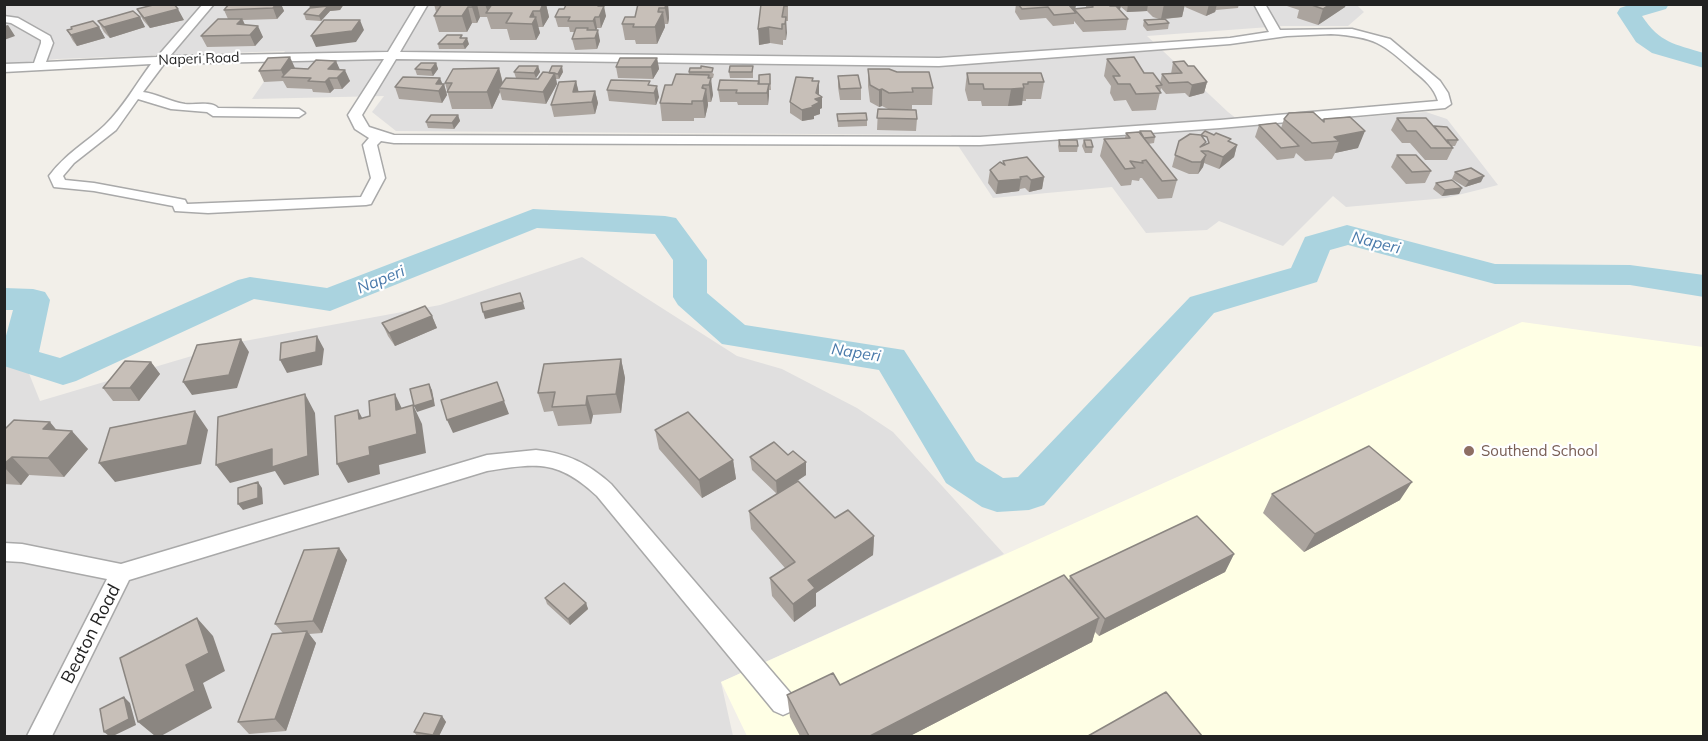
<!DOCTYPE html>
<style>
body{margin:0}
#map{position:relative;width:1708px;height:741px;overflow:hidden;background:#f2efe9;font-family:Mulish,sans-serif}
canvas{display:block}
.frame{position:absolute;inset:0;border:6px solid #222;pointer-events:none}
</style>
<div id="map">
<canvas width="1708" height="741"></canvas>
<div class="frame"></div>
</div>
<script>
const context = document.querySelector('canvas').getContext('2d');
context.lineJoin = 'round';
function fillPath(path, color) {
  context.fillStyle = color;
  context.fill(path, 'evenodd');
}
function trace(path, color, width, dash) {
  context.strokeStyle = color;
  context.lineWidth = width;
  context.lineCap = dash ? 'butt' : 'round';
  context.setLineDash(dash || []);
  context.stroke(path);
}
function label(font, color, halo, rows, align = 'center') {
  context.font = font + ' Mulish,sans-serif';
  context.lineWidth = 4.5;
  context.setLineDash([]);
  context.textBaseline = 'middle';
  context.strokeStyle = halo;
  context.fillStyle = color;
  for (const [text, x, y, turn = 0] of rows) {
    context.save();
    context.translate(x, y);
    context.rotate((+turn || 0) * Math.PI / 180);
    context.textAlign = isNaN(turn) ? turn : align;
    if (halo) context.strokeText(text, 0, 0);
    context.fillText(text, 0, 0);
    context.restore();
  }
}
fillPath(new Path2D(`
 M4,5H1357L1364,12L1348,26H1283L1147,36L1228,112L1246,126L1426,112L1447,119L1498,185L1446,198L1346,207L1333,196L1283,246L1219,221L1207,230L1146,233L1112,187L993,198L951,135L396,131L372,112L384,96L252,99L285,51L57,59L5,65Z
 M582,257L737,356L782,369L857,408L893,432L1004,554L721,682L733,736H5L4,344L14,336L40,401L239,342L440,305Z`), '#e0dfdf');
fillPath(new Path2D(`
 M1522,322L1703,347V736H747L721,682Z`), '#ffffe5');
fillPath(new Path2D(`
 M1632,4H1669L1666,9L1642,16C1660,43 1674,44 1704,53V68L1652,53L1636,42L1617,13L1620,8Z
 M533,209L665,216L676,218L707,260V293L745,325L904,350L976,461L1003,478L1018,477L1190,297L1291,268L1305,237L1347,225L1495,264L1630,265L1704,275V297L1630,285L1495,284L1348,245L1330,250L1317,282L1214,313L1044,505L1029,510L997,512L982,507L946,483L879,370L722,344L678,305L673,297V260L655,234L537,228L330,311L254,299L76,381L63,385L4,366V343L13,310H4V288L33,289L45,292L50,300L39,352L60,358L238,280L250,277L327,288Z`), '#aad3df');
const street = new Path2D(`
 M203,4H214L170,56L388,52L417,4H428L400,52L939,58L1230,38L1269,32L1254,4H1265L1280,30L1352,29L1390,39L1440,81L1448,93L1451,104L1445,108L1220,128L980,145L394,143L381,141L377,145L385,178L371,204L366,205L208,213L175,211L173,206L94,191L54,187L49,176C65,154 86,143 105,125C123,108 136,84 151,64L4,72V64L34,63L41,43V40L11,23L4,22V16L18,18L50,36L53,43L46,62L157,57ZM1331,34C1376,37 1382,43 1415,72C1425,80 1434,88 1438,101L1220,120L980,137L394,135L369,127L362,115L396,59L939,66L1230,44L1287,36ZM384,59L348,115L355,129L369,138L363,145L371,178L361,197L187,204L185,200L180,199L94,183L65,180L63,176L74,163L116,130L138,99L171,109L207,112L213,116L299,117L305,113L299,109L218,108C211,101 196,105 185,104C170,102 158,94 143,92L164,64Z
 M536,450C567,453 589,464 611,484L792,695L795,703L792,711L783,715L774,711L597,496C558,459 536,463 487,471L129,580L52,736H27L107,579L22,562L4,561V543L22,544L121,564L487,455Z`);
trace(street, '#a9a9a9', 3);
fillPath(street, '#fff');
fillPath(new Path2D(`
 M281,4L284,11L277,19L243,20L245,25L263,37L255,46L207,47L201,36L228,19L224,10Z
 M309,4H344L340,10L330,11L321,21L306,20L304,14L310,8Z
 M434,4H491V5L492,4H546L549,17L543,27H538L540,33L536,40H510L507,29H491L487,17H480L477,23H472L467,32H439L434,16L436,12Z
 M599,4L606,16L601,28H597L596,30L600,41L597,49L575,50L572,39L575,32H570L569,27H558L555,17L564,9L566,5Z
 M668,4L669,18L668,24H665V27L657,44H636L635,40H625L622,24L635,17Z
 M761,4H788V21H786V40H783V45L770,43L759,45Z
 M1016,4H1076L1075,9L1086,8V4H1185L1182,17L1165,19L1169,23L1168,29L1147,31L1143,26L1144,20L1159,19L1153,17L1147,11L1127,12L1121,7L1120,9H1119L1128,19L1126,30L1083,32L1074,21V24L1053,26L1046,18L1020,20L1015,12Z
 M1186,4H1239L1238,8L1216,10L1215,12L1206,16L1185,7Z
 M1281,4H1346L1345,7L1318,25L1297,18L1299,10Z
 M137,9L184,20L150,28L143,20Z
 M140,17L145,27L110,38L104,32L98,21Z
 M99,27L105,38L77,46L73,41L67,30Z
 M438,44H469L465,49H439Z
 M657,58L659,69L653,79L618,78L616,67Z
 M1107,59L1144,73L1160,83L1162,74H1171L1173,62L1188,66L1207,82L1204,93L1189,97L1185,93L1166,94L1161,88L1156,110L1132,111L1126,100L1114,101L1110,93L1111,86L1104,76Z
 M336,61L339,69L350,81L342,89H334L330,93L313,92L312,89L287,88L283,81L264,82L259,71L295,68L308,69Z
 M436,63L438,69L433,76L417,75L415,69Z
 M538,66L540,72L536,78H516L514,72Z
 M701,66L714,74L713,78H709L713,95L711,102H708V105L705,118H694V121H662L660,103L672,85L689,75V72L701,68Z
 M753,66V78H730L729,72Z
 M499,68L503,83L538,79L563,72L559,79H556L557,84L546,104L502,100L500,92L492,109H452L445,83Z
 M868,69L933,88L932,105H912V109H895L917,119L916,131L877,130L878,109H888L882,106L879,107L870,102L868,86Z
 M967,73L1044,82L1041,99H1026V101H1022V105L1008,106H982L981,101H968L965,90Z
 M770,74L771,90H769L768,105H738L737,102H720L718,90L759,81Z
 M838,76L861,88V100H840L838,87Z
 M813,78V81H819V95L822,97V108L820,109V114L814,116V119L802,121L790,113V102Z
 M576,81L578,91H595L598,103L595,114L554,117L551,105Z
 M444,84L447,95L442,103L399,99L395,87Z
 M650,85L659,97L656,105L609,101L607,90Z
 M837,114L867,120V126L838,127Z
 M458,115L460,121L454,129L428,128L426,122Z
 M1397,118L1434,126L1458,140L1455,146H1451L1453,148L1447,160H1425L1410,143H1402L1391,130Z
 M1284,119L1323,121L1324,119L1358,148L1335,153L1332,159L1305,161L1296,153L1294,158L1277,160L1255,137L1259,125L1281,128Z
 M1126,133L1155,137L1154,143L1148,144L1177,180L1172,198L1158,199L1142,178H1140L1139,181L1132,180L1131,185L1121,186L1100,156L1104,139L1125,138Z
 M1201,135L1230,142L1237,145L1234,157L1219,169L1204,163L1203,167L1198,174H1189L1172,167L1179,141ZM1201,135L1207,137L1209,143L1205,144H1204Z
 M1059,140L1078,146L1077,152H1059L1058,146Z
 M1084,140L1093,147L1092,153H1085L1082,146Z
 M1397,155L1431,171L1425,183L1406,184L1391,167Z
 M1003,161L1044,177L1042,189L1029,192L1025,188L1020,189L1019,191L996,194L988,183L990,170L1003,164Z
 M1455,172L1481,182L1465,187L1452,179Z
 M1436,183L1462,188L1459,194L1442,196L1433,189Z
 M432,316L437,328L395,346L388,336L382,323Z
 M621,359L625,378L621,413L593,415L591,424L558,426L553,411L544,412L538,393Z
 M151,362L160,374L139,401H113L103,388Z
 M4,430H56L88,449L64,477L29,475L21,485L4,484Z
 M655,430L733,460L736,479L702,498L659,449Z
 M788,455L806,462V475L785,489L835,518L874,536L873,555L816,593V606L794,622L772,596L770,578L785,568L751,529L749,511L777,494L752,470L750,457Z
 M1272,494L1400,500L1304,552L1263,513Z
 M339,548L347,560L322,633L309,634L316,643L286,731L249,734L238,722L283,633L275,624Z
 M1234,554L1225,572L1099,636L1095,632L1092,642L910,736H800L790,717L787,695L840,685L1069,581L1070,576Z
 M545,598L586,603L588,609L570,625L547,604Z
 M442,716L446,722L439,736H417L414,732Z`), '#aba49e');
fillPath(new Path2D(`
 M276,4H281L284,11L277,19L273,8Z
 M309,4H344L340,10L330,11L321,21L319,16L312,13Z
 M474,4H477L480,17L477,23L472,7Z
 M485,4H491L493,10L488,13Z
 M540,4H546L549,17L543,27L540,11Z
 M598,4L600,14L604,6L606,16L601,28Z
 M664,4H668L669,18L668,24Z
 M1115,4H1121L1120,9L1114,10Z
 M1128,4H1148L1147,11L1127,12Z
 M1164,4H1185L1182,17L1161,19Z
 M1209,4H1217L1215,12L1206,16Z
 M1330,4H1346L1345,7L1318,25L1323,9Z
 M1076,5L1075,10L1074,9V10L1066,11L1067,6Z
 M468,7L472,23L467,32L462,16Z
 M659,8L660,17L663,12L665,27L657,44L655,27Z
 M178,9L184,20L150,28L144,18Z
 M533,11L535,18L536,17L540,33L536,40L530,17Z
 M140,17L145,27L110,38L104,27Z
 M595,17L597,28L596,32L593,21Z
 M786,17L787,33L786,40L785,24Z
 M242,19L247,29L237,24Z
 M360,20L364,30L356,42L316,47L311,36Z
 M8,25L15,36L4,40V26Z
 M258,26L263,37L255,46L250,35Z
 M99,27L105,38L77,46L71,35Z
 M769,27L770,43L759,45L758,29Z
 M598,30L600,41L597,49L595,38Z
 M467,38L469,44L465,49L463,44Z
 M290,57L295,68L284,77L281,70Z
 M657,58L659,69L653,79L651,67Z
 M336,61L341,72L328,69Z
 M436,63L438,69L433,76L431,70Z
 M538,66L540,72L536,78L534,73Z
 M562,66L563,72L559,79L558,74Z
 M499,68L503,85L499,88L500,92L492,109L487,92Z
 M345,70L350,81L342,89L337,78Z
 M555,73L557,84L546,104L543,92Z
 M709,75L710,83L711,78L713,95L711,102L708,78Z
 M329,78L334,89L330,93L325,82Z
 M440,78L443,85L444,84L447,95L442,103L436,84Z
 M576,81L579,93L573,92Z
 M819,81V93L818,98L822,97V108L820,109V114L814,116V119L802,121V110L816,93Z
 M1207,82L1204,93L1189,97L1192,85Z
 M769,84V96L768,105L767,93Z
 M703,85L705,96L706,89L708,105L705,118L703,101L702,88Z
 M657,86L659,97L656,105L654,93Z
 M1024,88L1022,105L1008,106L1011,89Z
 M882,89V106L879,107V90Z
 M595,91L598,103L595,114L592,102Z
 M458,115L460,121L454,129L452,123Z
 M1365,131L1358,148L1335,153L1339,141L1334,137Z
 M1237,145L1234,157L1219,169L1223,157Z
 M1206,155L1203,167L1198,174L1201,162Z
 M1484,176L1481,182L1465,187L1469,181Z
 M1044,177L1042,189L1029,192L1031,180Z
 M1021,179L1019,191L996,194L998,181Z
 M1462,188L1459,194L1442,196L1445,190Z
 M523,302L525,309L485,319L483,312Z
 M432,316L437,328L395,346L389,333Z
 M317,336L324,349L322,365L287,373L280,360Z
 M241,339L249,352L237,388L192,395L183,382Z
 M621,359L625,378L621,413L616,394Z
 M151,362L160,374L139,401L130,388Z
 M429,384L432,390L435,406L417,412L414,406Z
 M305,394L315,413L319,475L284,485L275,471L230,483L216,465Z
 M395,394L404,413L396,410Z
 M587,396L593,415L591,424L586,405Z
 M504,401L509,414L453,433L447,420Z
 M413,405L422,424L426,453L379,465L380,474L348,483L337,464L369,447Z
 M358,410L368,429L359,419Z
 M195,411L208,430L201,464L115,482L99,463Z
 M50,422L64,439L72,431L88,449L64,477L48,458L43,429Z
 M12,457L29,475L21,485L4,467V464Z
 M733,460L736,479L702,498L699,480Z
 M806,462V475L777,494L776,481Z
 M258,482L262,488L263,504L243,510L238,504Z
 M1412,482L1400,500L1304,552L1315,534Z
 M874,536L873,555L816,593V606L794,622L793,604L808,580Z
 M339,548L347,560L322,633L313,621Z
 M1234,554L1225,572L1099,636L1105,619Z
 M586,603L588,609L570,625L568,619Z
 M197,618L213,636L225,671L203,683L212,708L161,736H155L138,722L186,665Z
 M1099,618L1092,642L910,736H870Z
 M307,631L316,643L286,731L275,719Z
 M124,697L130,703L136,725L113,736H109L104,732Z
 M442,716L446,722L439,736H434L433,735Z`), '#8b8681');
const building = new Path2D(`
 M157,4H174L178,9L144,18L137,9Z
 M229,4H276L273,8L224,10Z
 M442,4H474L472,7H468L462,16H434Z
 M492,4H543L540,11H533L530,17H536L532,24L506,23L512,13H486Z
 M598,4V6H604L599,17H595L593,21H568L570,17H555L559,9H564L566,5Z
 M638,4H666L665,8H659L658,12H663L655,27H633L634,24H622L625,17H635Z
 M761,4H787V6H784L782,17H786L785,24H782V29L769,27L758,29Z
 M1018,4H1068L1076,13L1054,15L1048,7L1022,9Z
 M1091,4H1108L1110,6H1116L1128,19L1085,21L1074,9L1093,7Z
 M1309,4H1330L1323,9Z
 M328,6L319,16L304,14L310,8Z
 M133,11L140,17L104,27L98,21Z
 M218,19H242L237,24L258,26L250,35L201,36Z
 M1165,19L1169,23L1148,25L1144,20Z
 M324,20H360L352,31L311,36Z
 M93,21L99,27L71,35L67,30L72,29L71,27Z
 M576,28H588L587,30H598L595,38L572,39Z
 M447,35H462L460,38H467L463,44H438Z
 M290,57L281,70L259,71L268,58Z
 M1134,57L1144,73H1153L1162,85L1156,86L1161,93L1136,94L1130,84H1118L1113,76H1120L1107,59Z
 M620,58H657L651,67H616Z
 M316,60L336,61L328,69L345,70L337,78H329L325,82L308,81L311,78L282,77L291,68L308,69Z
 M1184,61L1188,66H1194L1207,82L1192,85L1188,82L1169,83L1162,74L1182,73L1173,62Z
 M421,63H436L431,70L415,69Z
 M519,66H538L534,73L514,72Z
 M552,66H562L558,74L549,73Z
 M701,66L713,68L712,72H689L690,68H701Z
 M730,66H753L752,72H729Z
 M499,68L487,92H447L452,83H445L453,69Z
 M868,69H889L897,72H929L933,88H912L913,92L889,93L882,89L879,90L870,85Z
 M543,72L555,73L543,92L499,88L506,78L538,79Z
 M967,73H1041L1044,82H1028V84H1023L1024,88L1011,89H984L983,84H969Z
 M676,74L709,75L708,78H711L709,85H703L702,88L706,89L703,101H692V104L660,103L665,85H672Z
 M770,74V84H759V75Z
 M858,75L861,88L840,89L838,76Z
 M403,77L440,78L436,84H444L439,91L395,87Z
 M796,77L813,78L812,81H819L816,93L822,97L815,99L820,102L812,106L814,107L802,110L790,102Z
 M611,80L650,81L648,85L657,86L654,93L607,90Z
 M720,80L759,81L758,84H769L767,93H736L737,90H718Z
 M576,81L573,92L595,91L592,102L551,105L559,82Z
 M878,109L916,110L917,119L877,118Z
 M1313,112L1324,122V119L1350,117L1365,131L1334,137L1339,141L1312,143L1284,119L1289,113Z
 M866,113L867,120L838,121L837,114Z
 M431,115H458L452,123L426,122Z
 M1397,118H1426L1453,148H1431L1416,131H1407Z
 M1276,123L1299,146L1281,148L1259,125Z
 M1434,126L1447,127L1458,140H1447L1449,143H1448Z
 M1140,131H1151L1155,137L1144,138Z
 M1205,131L1214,135L1216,133L1231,139L1228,141L1237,145L1223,157L1208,151H1201L1206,155L1201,162H1192L1175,155L1179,141L1190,134L1201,135ZM1201,135L1207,137L1209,143L1200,147L1206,142Z
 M1139,132L1177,180L1162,181L1146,160L1142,161L1143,163L1130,161L1135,168L1125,169L1104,139L1130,138L1126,133Z
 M1059,140H1077L1078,146H1060Z
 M1084,140H1091L1093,147H1086Z
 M1397,155H1416L1431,171L1412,172Z
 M1027,157L1044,177L1031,180L1027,176L1020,177L1021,179L998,181L990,170L1000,162L1005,165L1003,161Z
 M1471,168L1484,176L1469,181L1455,172Z
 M1452,180L1462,188L1445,190L1436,183Z
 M520,293L523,302L483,312L481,303Z
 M425,306L432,316L389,333L382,323Z
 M317,336L316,352L280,360L281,343Z
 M241,339L229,375L183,382L197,345Z
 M621,359L616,394L587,396L586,405L552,407L555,392L538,393L544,364Z
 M125,361L151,362L130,388H103Z
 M497,382L504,401L447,420L441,400Z
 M429,384L433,400L414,406L410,389Z
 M305,394L308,456L272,467V449L216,465L218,417Z
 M395,394L396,410L413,405L417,434L369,447L370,455L337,464L335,416L358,410L359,419L370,416L369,401Z
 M195,411L187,445L99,463L110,428Z
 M688,412L733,460L699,480L655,430Z
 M14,420L50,422L43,429L72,431L48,458L12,457L4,464V430Z
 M774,442L788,455L793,451L806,462L776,481L750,457Z
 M1369,446L1412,482L1315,534L1272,494Z
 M798,481L835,518L848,510L874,536L808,580L815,588L793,604L770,578L795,562L749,511Z
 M258,482V498L238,504V488Z
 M1197,516L1234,554L1105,619L1070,576Z
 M339,548L313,621L275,624L304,550Z
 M1064,575L1099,618L870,736H809L787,695L833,673L840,685Z
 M564,583L586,603L568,619L545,598Z
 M197,618L209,653L186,665L195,691L138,722L120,658Z
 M307,631L275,719L238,722L272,634Z
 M1166,692L1202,736H1088Z
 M124,697L129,719L104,732L100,709Z
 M424,713L442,716L433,735L414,732Z`);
fillPath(building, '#c7bfb8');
trace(building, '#8b8681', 1.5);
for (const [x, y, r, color] of [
 [1469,451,6,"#8d6e63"]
]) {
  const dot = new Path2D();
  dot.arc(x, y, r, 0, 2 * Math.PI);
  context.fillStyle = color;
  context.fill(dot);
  trace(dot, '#fff', 2);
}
label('14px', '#222', '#fff', [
 ["Naperi Road",199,59,-2]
]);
label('15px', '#785e54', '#fff', [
 ["Southend School",1481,451]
], 'left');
label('italic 16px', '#4a7aab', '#fff', [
 ["Naperi",1376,243,14],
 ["Naperi",381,280,-22],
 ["Naperi",856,353,9]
]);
label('18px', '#222', '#fff', [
 ["Beaton Road",91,634,-63]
]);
</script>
